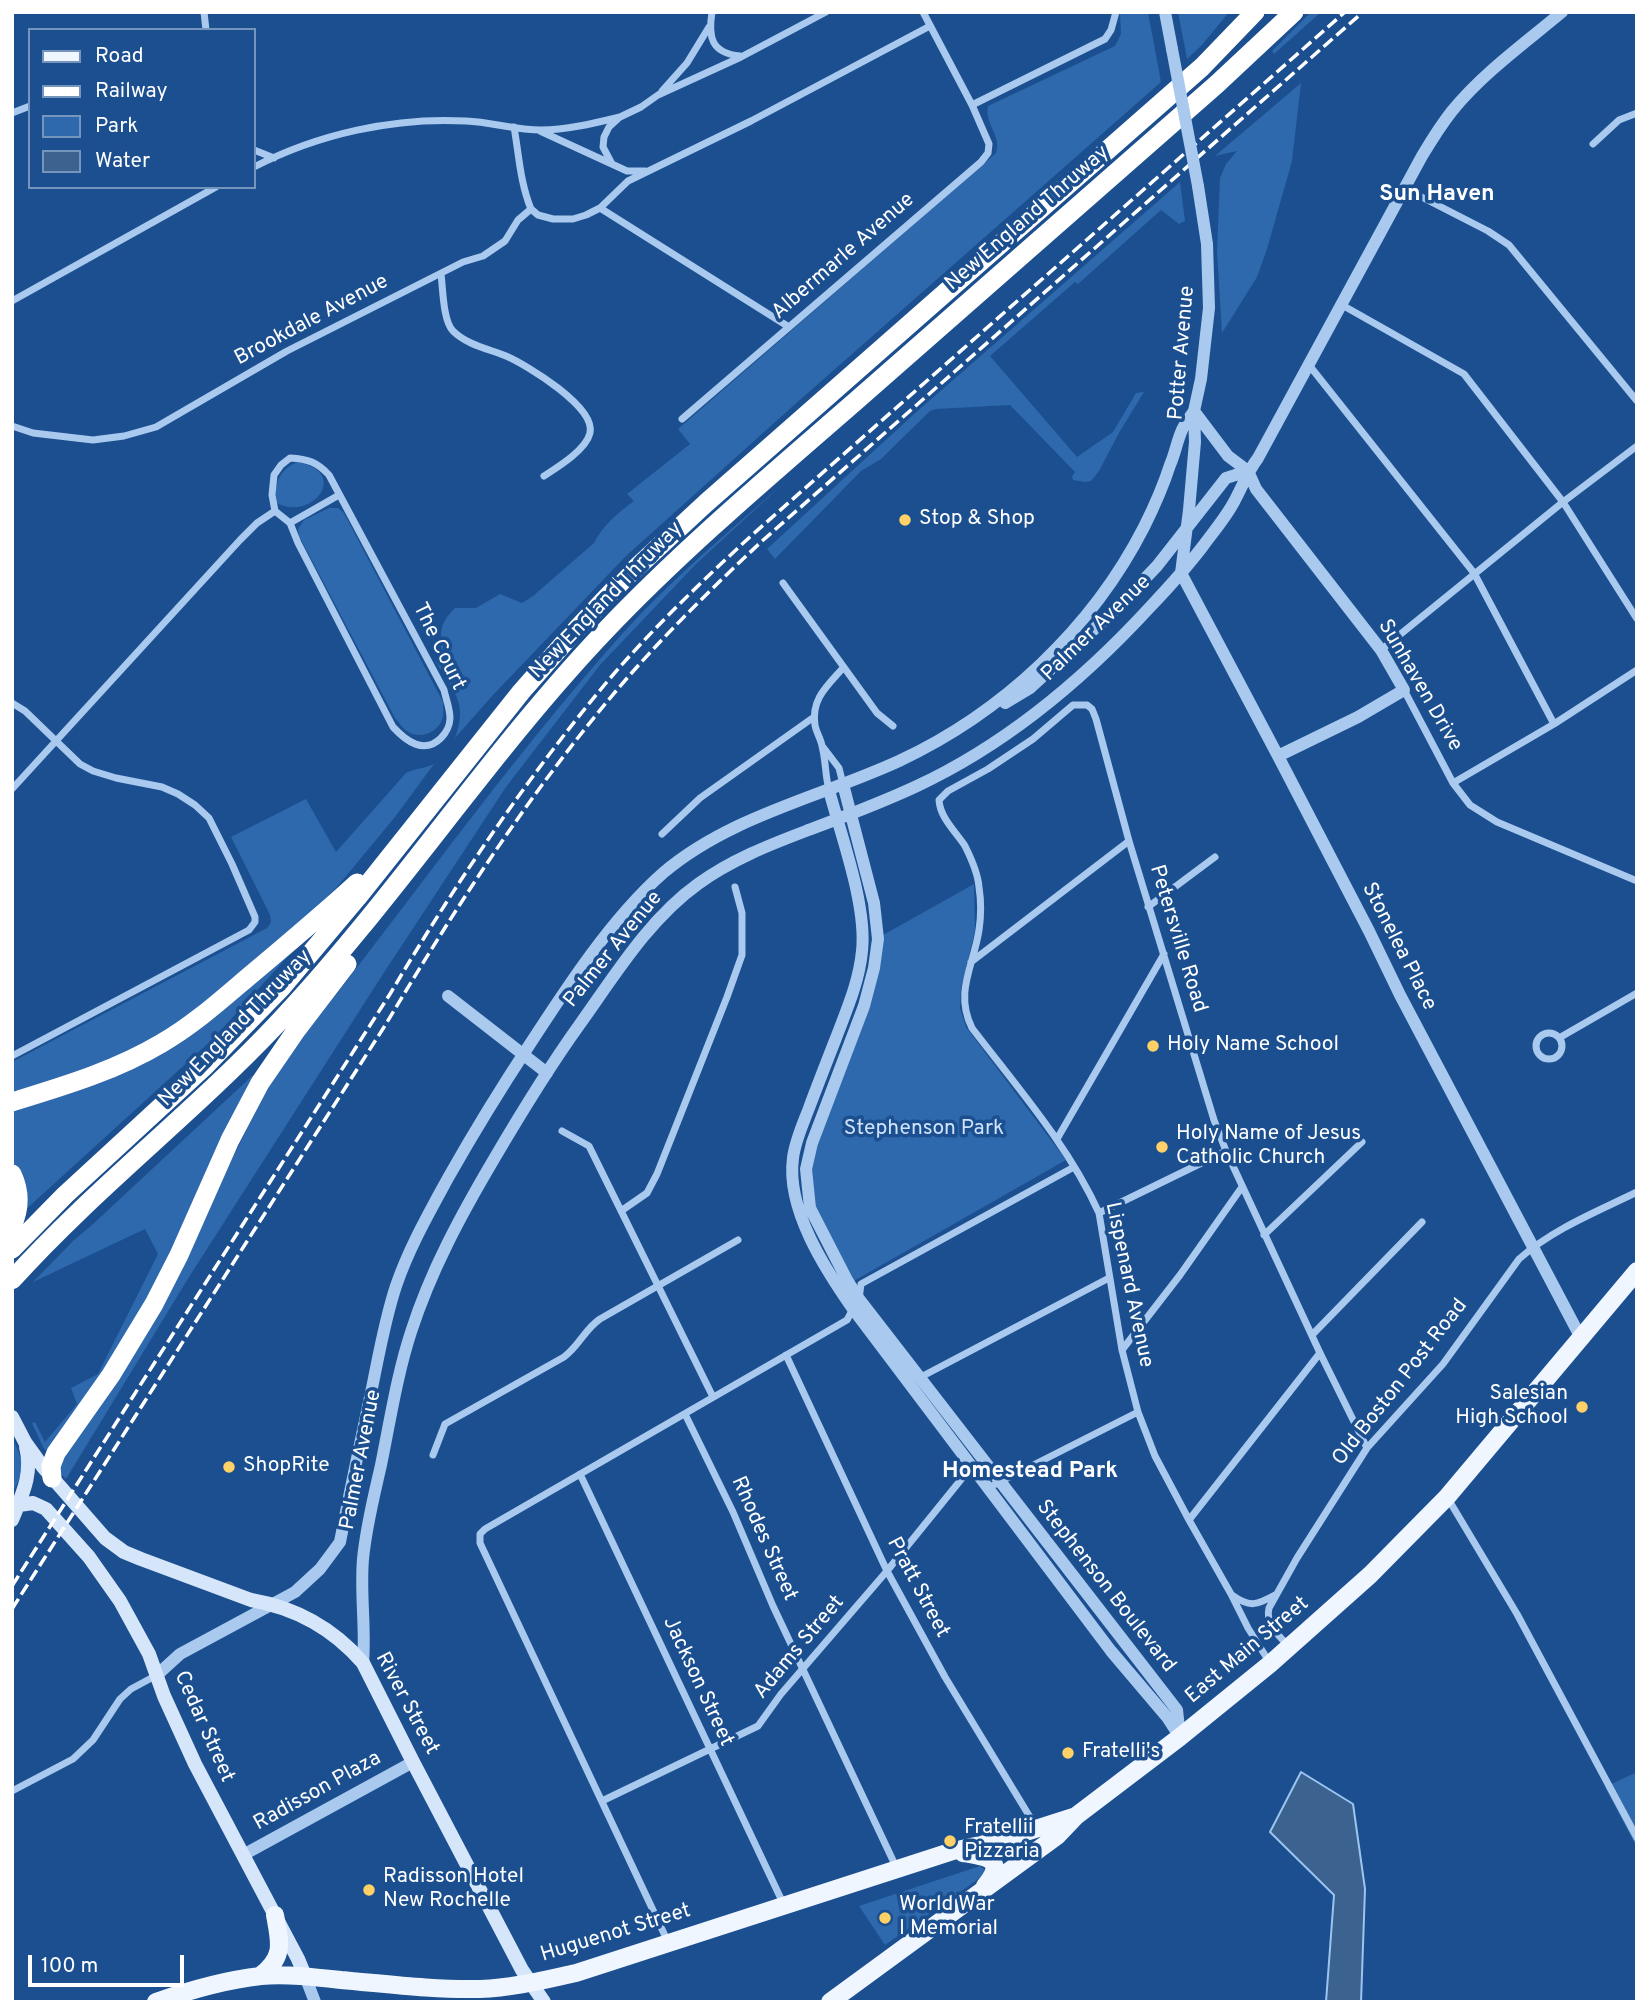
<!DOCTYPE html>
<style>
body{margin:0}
#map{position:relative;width:1649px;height:2014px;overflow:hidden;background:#1b4f8f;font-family:Overpass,sans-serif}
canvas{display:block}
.frame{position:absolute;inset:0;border:14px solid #fff;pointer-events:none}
.legend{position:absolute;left:28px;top:28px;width:228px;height:161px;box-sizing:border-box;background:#1b4f8f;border:2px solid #7695bc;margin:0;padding:9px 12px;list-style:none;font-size:21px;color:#fff}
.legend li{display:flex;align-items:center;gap:14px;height:35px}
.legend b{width:35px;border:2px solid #7695bc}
.scale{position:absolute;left:28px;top:1955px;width:156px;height:32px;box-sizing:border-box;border:4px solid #fff;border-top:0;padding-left:9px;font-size:21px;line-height:24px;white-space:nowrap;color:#fff;-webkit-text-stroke:5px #1b4f8f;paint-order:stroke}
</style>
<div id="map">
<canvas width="1649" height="2014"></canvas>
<div class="frame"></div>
<ul class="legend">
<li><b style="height:9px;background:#f0f6ff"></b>Road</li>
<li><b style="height:9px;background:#fff"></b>Railway</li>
<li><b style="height:19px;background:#2e69ad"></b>Park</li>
<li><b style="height:19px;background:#3c6290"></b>Water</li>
</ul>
<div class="scale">100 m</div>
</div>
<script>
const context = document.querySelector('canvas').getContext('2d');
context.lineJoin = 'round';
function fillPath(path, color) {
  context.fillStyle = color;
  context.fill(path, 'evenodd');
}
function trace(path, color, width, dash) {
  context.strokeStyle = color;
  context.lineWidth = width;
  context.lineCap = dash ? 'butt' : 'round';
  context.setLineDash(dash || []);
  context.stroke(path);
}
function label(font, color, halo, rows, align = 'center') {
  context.font = font + ' Overpass,sans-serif';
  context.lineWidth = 7;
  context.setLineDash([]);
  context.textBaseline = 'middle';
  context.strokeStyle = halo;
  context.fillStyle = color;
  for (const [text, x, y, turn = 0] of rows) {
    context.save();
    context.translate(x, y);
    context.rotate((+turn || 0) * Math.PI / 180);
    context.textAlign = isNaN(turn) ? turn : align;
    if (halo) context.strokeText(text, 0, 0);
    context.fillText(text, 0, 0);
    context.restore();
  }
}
fillPath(new Path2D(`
 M1120,12H1148L1161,82L793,406L626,556L493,695L455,738C468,702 454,693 436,662C449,644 430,632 455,608H476L500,594L522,603L533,596L594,543C603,525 618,513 634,501L627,494L690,444L678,429L996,153C1002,136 984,123 988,106L1115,46L1121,34Z
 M1178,12H1229L1202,45L1187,59Z
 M1311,12H1321L1274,54L1272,51Z
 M1301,83L1292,161L1267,249L1257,277L1222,333L1217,251L1220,178L1226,164L1237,151L1215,156Z
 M1180,182L1185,221L1179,224L1161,210L1078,284L1075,282L990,356L1077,457L1113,432L1136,393L1144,392L1120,431L1099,471L1091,481L1085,482L1073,480L1072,477L1075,472L1010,405L936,409L930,411L881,459L861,471L775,559L767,549L913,415Z
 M298,462C351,473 311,522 277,503C273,485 280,468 298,462Z
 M785,482L696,564L600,665L506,787L383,974L189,1277L66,1479L61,1474L60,1465L218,1187L265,1093L295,1047C404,910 505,765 622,634C671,579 730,531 785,482Z
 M329,508H338L344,513L443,702C443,708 444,715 442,720C437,733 418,740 407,731C402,728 399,722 395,718L299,536L298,529L304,520Z
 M434,764L395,817L337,887L288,935L213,999L164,1033L115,1060L12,1093V1062L267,928L271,922L270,915L231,837L306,799L336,852L406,773C415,768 424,769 434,764Z
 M974,884L975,931L961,988L960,1008L966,1027L1066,1160L852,1282C838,1255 815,1221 811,1191C809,1173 814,1155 819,1137L883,935Z
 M285,953L289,955L214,1038L22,1213V1181L12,1161V1108L130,1069Z
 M252,1076L257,1078L160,1276L92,1391L47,1451L44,1449L32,1423L35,1422L45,1442L77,1404L71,1388L98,1374L158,1254L145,1229L33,1282L73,1241L92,1225Z
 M12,1438C24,1461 26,1471 12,1493Z
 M1637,1772V1848L1605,1787Z
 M980,1866L984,1869V1875L885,1945L859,1906Z`), '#2e69ad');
const water = new Path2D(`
 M1301,1772L1353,1804L1365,1889L1361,2002H1326L1334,1895L1270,1832Z`);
fillPath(water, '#3c6290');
trace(water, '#9cc4f0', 2);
trace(new Path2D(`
 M204,12L206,30
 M712,12C708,37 711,53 740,56
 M662,91L687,63L709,27
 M972,105L1105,39L1111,30L1116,12
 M12,113L30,106
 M514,127C519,155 520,182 531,209
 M540,131L627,171H645
 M1593,144L1619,120L1637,113
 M254,150L274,158
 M612,164L603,147L604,137L609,127L620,117L641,107L658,95L741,57L826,12
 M254,167C318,134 394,117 466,121C491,122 516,130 541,130C567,130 595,123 620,117
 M1404,188L1488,231L1509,245L1637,401
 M600,208L789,327
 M531,209L538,215L553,219H573L586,215L600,208L628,181L751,121L930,26
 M441,274C443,289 443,321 453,331C467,345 489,349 506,356C527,365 596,407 590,433C586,450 558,467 544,476
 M12,301L216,187
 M1342,305L1464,374L1563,502L1637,619
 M1309,365L1474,573L1554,724
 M682,419L981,162L988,153L989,144L972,105L923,12
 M12,426L33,433L93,440L124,436L156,427L287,351L463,262L483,256L505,241L518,220L531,209
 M290,458C308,459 317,462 329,475L444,690C446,699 450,709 450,718C450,725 446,733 441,738C424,755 406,741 393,727L298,543L290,523L275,511L272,495L274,475L281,465Z
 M290,523L339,495
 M783,583L877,713L893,726
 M1381,650L1563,502L1637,446
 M1404,690L1453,783L1470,805L1497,822L1637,881
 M12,703L25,711L80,764L93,771L116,778L162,787L178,794L195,805L209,818L232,864L255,917V922L249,930L12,1056
 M823,747L839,768L843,784
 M1453,783L1554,724L1637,670
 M12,789L240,540L257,523L275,511
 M829,790C825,775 826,761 822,746C821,739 816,732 815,725C811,699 827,686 843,668
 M662,834L700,798L814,717
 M1148,907L1215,857
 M971,962L1129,841
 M1536 1046a13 13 0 1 1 26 0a13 13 0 1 1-26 0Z
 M1559,1038L1637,993
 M562,1131L589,1146L713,1397
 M1057,1139L1164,954
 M621,1211L647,1193L657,1174L727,997L742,955V913L735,887
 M1099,1213L1226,1151
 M1264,1235L1362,1142
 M859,1299L861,1284L1074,1167
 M1312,1335L1422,1222
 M1122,1350L1180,1275L1242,1187
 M786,1355L887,1571L945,1677L1036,1827
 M919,1378L1109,1278
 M685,1414L733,1512L773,1606L897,1869
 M433,1455L445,1424L564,1357C579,1346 585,1329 600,1319L738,1240
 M580,1474L783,1903
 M988,1488L1138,1412
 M1447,1497L1517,1614L1637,1838
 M1189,1520L1320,1353
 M1232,1595C1250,1608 1257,1605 1275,1595
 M1289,1647C1279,1635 1265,1625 1269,1608L1297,1558L1367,1448L1443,1364L1519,1259C1553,1229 1596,1212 1637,1192
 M1270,1663L1248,1628L1231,1594L1189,1520L1155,1456L1138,1412L1122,1350L1099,1213C1068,1145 1017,1087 972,1028C954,992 974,965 979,930C981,917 981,900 979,887C978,874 971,858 965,846C956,832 940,818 939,800L948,791L988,769L1033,739L1073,705H1087L1092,709L1096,719L1129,841L1214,1120L1226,1151L1320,1353L1367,1448
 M12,1791L73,1759L93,1740L120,1699L131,1689L157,1675
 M602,1801L758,1726L781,1694L887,1571L972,1466
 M668,1942L480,1543V1534L485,1529L847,1320L853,1309`), '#a9c9ee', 7);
trace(new Path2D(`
 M1165,12L1172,49
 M1194,411L1228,456L1248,471L1256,489L1381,650L1404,690L1358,717L1278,756
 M1181,573L1278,756L1369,931L1400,995L1581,1338
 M1181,573L1189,510L1195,442L1194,411L1201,379L1209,308L1207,244L1198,186
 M1005,703L1030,688L1115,610L1157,566L1226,478L1248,471
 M843,784L874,903L878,939L874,968L864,1006L812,1143L806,1169L810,1208L847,1280L859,1299L1177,1710L1180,1737
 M829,790C841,836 867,905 862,951C859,982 847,1009 836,1038C827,1061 818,1084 809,1108C803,1124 795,1141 793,1158C786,1209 825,1269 853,1309L1111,1651L1167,1717L1178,1734
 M448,996L547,1073
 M363,1663C366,1629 360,1594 363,1559C366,1527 374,1496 381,1465C390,1421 397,1375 411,1332C431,1270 461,1215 494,1159C521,1113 549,1067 580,1024C615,975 649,919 698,884C731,860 769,845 806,831C843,817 881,803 917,786C1007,744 1084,679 1151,606C1169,587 1187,567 1203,546C1214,531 1227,516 1235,500C1243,485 1248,471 1258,458L1422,156C1431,141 1441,125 1452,111C1483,73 1525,43 1562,12
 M157,1675L180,1654L295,1592L320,1569L340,1542C350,1491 361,1439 372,1388C379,1354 385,1319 396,1286C409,1248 429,1213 448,1178C474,1132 501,1088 530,1044C567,987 612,918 663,873C730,816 821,797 899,761C1002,713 1092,629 1144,527C1154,507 1163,487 1170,465C1175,454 1177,441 1182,430C1185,423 1190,417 1194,411
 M243,1855L413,1762
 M305,1976L315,2002`), '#a9c9ee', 12);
trace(new Path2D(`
 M12,1417L25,1442L43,1467L105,1538L124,1552L141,1559L251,1600C297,1608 333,1628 363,1663L413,1762L522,1970L544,2002
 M12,1506L33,1503L46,1509L89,1557L120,1601L149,1654L164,1696L195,1764L298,1959L305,1976
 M12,1520C22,1495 33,1474 26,1447`), '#d6e6fa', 14);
trace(new Path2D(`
 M963,1853C987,1857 1007,1859 985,1886
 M260,1976C285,1957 280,1943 275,1915
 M156,2002C190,1990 225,1980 261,1976C287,1974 314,1977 341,1980C387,1984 434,1990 480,1989C513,1988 544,1980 576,1973L953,1851L998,1841L1076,1816
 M830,2002L1057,1836L1076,1816L1180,1737L1270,1664L1370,1575L1447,1497L1637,1271`), '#f0f6ff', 18);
trace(new Path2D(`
 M12,1102C64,1086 115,1071 162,1043C193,1025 220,1001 247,978C284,947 321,916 357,883
 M12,1174C20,1191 20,1209 12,1226
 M12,1249L65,1195L204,1067L283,986L357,898L521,692L571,635L623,580L706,503L1202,67L1255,12
 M12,1280C94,1189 192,1114 276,1025C394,900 487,755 605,631C684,548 771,475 857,400C977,294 1097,189 1217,84L1294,12
 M52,1478L51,1466L56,1453L111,1375L154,1304L179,1255L230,1140L260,1083L295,1032L347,964`), '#fff', 19);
trace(new Path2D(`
 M12,1586L390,994C454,886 525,780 606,683C651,630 701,582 752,535L1345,12
 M12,1609L386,1024C455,908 529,794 616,691C661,638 711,589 761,542L1363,12`), '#fff', 3.5, [12, 5]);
trace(new Path2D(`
 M1172,49L1198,186`), '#a9c9ee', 12);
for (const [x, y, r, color] of [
 [905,520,7,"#ffd166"],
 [1153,1046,7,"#ffd166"],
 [1162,1147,7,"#ffd166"],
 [1582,1407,7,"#ffd166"],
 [229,1467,7,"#ffd166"],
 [1068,1753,7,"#ffd166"],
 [950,1841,7,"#ffd166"],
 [369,1890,7,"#ffd166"],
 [885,1918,7,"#ffd166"]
]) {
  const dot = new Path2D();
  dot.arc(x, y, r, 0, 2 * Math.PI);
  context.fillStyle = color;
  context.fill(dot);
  trace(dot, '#1b4f8f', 2.5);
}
label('21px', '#fff', '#1b4f8f', [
 ["New England Thruway",1028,219,-41],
 ["Albermarle Avenue",844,257,-41],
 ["Brookdale Avenue",312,321,-28],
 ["Potter Avenue",1183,353,-85],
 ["New England Thruway",607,601,-46],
 ["Palmer Avenue",1097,629,-44],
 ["The Court",438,647,64],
 ["Sunhaven Drive",1419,686,60],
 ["Petersville Road",1177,939,73],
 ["Stonelea Place",1398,947,63],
 ["Palmer Avenue",614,950,-51],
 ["New England Thruway",236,1029,-46],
 ["Lispenard Avenue",1128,1285,78],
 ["Old Boston Post Road",1401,1383,-52],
 ["Palmer Avenue",362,1460,-79],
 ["Rhodes Street",763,1539,66],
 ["Stephenson Boulevard",1105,1587,52],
 ["Pratt Street",917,1588,62],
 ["Adams Street",800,1648,-50],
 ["East Main Street",1248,1651,-40],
 ["Jackson Street",697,1682,65],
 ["River Street",406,1704,62],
 ["Cedar Street",203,1727,66],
 ["Radisson Plaza",318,1792,-29],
 ["Huguenot Street",616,1934,-17]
]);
label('21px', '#fff', '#1b4f8f', [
 ["Stop & Shop",919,520],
 ["Holy Name School",1167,1046],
 ["Holy Name of Jesus",1176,1135],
 ["Catholic Church",1176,1159],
 ["Salesian",1568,1395,"right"],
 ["High School",1568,1419,"right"],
 ["ShopRite",243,1467],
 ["Fratelli's",1082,1753],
 ["Fratellii",964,1829],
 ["Pizzaria",964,1853],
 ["Radisson Hotel",383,1878],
 ["New Rochelle",383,1902],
 ["World War",899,1906],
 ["I Memorial",899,1930]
], 'left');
label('21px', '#cfe3fa', '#1b4f8f', [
 ["Stephenson Park",924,1130]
]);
label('bold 23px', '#fff', '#1b4f8f', [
 ["Sun Haven",1437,195],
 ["Homestead Park",1030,1472]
]);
</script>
